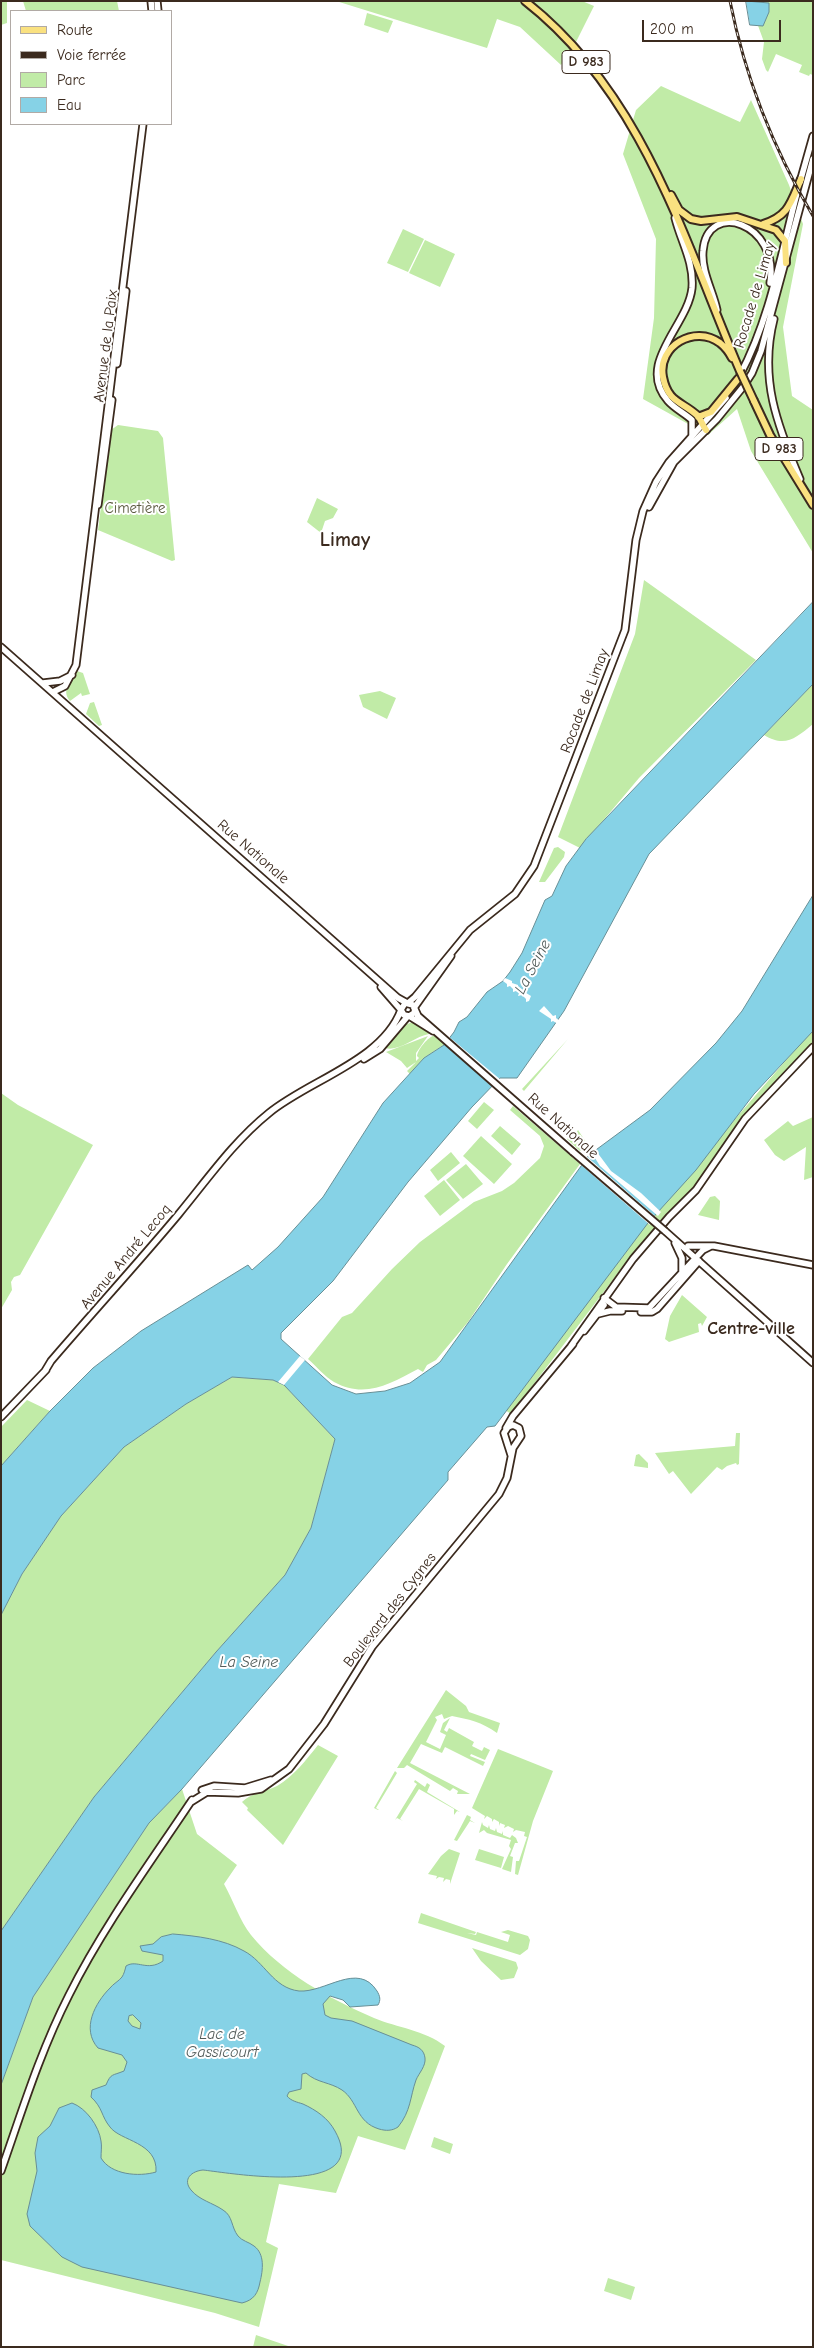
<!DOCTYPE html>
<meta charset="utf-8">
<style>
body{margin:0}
#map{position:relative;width:814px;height:2348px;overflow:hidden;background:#fff;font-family:"Comic Neue",sans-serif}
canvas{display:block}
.frame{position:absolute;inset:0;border:2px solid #3b2a1e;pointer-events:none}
.legend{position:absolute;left:10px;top:10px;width:162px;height:115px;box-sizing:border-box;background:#fff;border:1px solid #b1aaa5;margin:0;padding:6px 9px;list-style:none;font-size:15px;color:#3b2a1e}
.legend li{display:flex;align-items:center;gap:10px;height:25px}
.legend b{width:25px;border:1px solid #b1aaa5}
.scale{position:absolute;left:642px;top:20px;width:139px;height:22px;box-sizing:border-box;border:2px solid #3b2a1e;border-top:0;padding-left:6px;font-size:15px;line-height:18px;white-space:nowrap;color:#3b2a1e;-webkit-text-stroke:4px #fff;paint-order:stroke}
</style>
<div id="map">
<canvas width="814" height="2348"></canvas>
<div class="frame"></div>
<ul class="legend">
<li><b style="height:6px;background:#fae180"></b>Route</li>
<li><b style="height:6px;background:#3b2a1e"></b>Voie ferrée</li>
<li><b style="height:14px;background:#c1eba7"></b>Parc</li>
<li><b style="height:14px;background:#86d2e6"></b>Eau</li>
</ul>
<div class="scale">200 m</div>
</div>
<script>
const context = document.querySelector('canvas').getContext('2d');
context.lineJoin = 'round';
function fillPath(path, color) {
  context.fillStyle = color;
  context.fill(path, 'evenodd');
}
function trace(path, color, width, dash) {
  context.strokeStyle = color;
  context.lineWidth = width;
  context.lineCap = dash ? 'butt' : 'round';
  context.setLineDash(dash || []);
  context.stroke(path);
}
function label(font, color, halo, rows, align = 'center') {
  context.font = font + ' "Comic Neue",sans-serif';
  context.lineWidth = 4;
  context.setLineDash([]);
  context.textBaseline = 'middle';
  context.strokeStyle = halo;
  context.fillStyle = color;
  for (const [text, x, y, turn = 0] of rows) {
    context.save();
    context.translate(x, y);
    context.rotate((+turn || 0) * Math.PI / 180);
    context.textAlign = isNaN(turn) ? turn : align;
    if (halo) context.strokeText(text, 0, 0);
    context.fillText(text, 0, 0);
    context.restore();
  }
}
fillPath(new Path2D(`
 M1,1H7V23L1,25Z
 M23,1H117L119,11H26Z
 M336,1H582L594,6L576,42L561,65L520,27L497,19L487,48Z
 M749,1H813V75L810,74L809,76L799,72L802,65L776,54L768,72L766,70L762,59L764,42Z
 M367,13L393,21L388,33L364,25Z
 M661,86L740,122L751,100L789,185L803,224L783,327L792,396L813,410V553L751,451L737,409L708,435L643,399L654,318L656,239L623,154L636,110Z
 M403,229L424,239L408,272L387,263Z
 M425,240L455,254L440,287L409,273Z
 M118,425L158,431L163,438L175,560L172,561L98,530L111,430Z
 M317,498L338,509L333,518L325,521L321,533L307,522Z
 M644,580L756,660L639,778L580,848L558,837L635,634Z
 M77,671L83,673L90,694L82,696L81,693L70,701C60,689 73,682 77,671Z
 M813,684V724C796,738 785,748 764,735Z
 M380,691L396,698L387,719L363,707L359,695Z
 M94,702L102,725L99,726L86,714L90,703Z
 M558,847L565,852L564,857L545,882H539L554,848Z
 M413,1022L429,1032V1034C415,1036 400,1052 385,1048L404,1025Z
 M813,1029V1042L758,1099L732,1131L695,1185L634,1252L511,1414L505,1410L638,1231Z
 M435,1035L445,1044L424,1058L410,1074L407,1071L416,1062L407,1068L401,1061L386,1052L428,1036L416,1053V1061L419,1058L417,1056C418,1049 428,1037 435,1035Z
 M568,1039L524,1091L522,1089Z
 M1,1093L18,1105L93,1145L20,1275L14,1277L11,1282L12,1290L1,1309Z
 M484,1102L494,1110L477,1129L468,1121Z
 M513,1106L580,1164L507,1264L468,1322L436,1360L427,1365L423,1372L418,1369C390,1384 365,1399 334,1382C325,1377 316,1366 308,1359L342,1317L352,1313L392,1269L420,1242L474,1202L502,1191L514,1183L540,1158L544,1146L540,1136L510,1110Z
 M813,1117V1177L804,1180L806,1147L784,1161L775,1155L764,1140L788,1121L793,1126Z
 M500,1126L521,1144L512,1155L491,1136Z
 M578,1130L588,1145L580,1151L567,1139L571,1136L573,1138Z
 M481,1136L512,1164L494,1184L463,1156Z
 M451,1152L460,1163L438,1181L430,1170Z
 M466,1164L483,1184L463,1199L446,1180Z
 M444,1180L460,1200L440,1216L424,1196Z
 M715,1196L720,1201L719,1220L698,1215L710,1197Z
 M682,1295L707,1317L702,1326L701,1323L698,1324L699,1332L669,1342L665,1339L670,1316Z
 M232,1377L273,1380L284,1385L335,1439L311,1528L285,1575L216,1652L94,1797L1,1931V1615L22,1574L61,1516L124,1447L186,1404Z
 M27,1400L50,1411L1,1466V1427Z
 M736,1433H740L739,1464L737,1465L736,1463L727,1466L722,1470L717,1467L691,1494L673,1471L669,1474L655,1453L735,1446Z
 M639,1454L648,1463V1468L634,1466L636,1455Z
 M446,1690L466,1706L469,1712L500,1723L497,1733C482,1722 468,1719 452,1716L444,1719L442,1714L435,1717L437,1720L426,1742L440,1749L446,1735L440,1732L443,1723L450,1718L444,1730L447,1732L449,1728L474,1742L472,1746L482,1751L484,1747L490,1750L485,1760L471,1754L470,1756L485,1762L483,1766L445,1747L442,1753L421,1744L410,1763L470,1794H457L458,1791L453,1788L450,1791L407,1765L404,1768H397Z
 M318,1745L338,1756L283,1845L247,1810L248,1808L242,1802C251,1793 265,1792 277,1786C294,1776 306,1760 318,1745Z
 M498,1749L553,1771L533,1821L518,1875L515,1874L516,1861H519L527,1837L524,1836L525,1832L516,1830L513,1832L514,1829L508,1826L504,1828L505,1825L500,1823L499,1826V1822L494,1819L492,1822V1819L487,1816L484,1819L485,1816L472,1808Z
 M395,1771L397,1773L376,1808L379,1810H378L374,1808Z
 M415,1780L425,1787L427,1783L430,1785L427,1792L460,1812L457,1811L454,1815V1809L419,1789L400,1819L403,1821L397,1818L395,1820L417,1784L414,1782Z
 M182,1789L197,1834L237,1865L224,1884C233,1900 240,1921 251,1935C282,1973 330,1999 374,2018C398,2028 424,2030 445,2046L405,2150L358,2136L336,2193L279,2184L266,2242L278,2248L259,2327L215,2313L1,2260V2085L33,1997L149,1823Z
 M467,1815L471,1817L470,1820L475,1823L470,1821L457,1841L454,1840Z
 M482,1822L483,1825L488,1828L489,1825L490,1829L495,1831L496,1828L497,1832L502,1834L503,1831V1835L510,1838L512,1835L516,1838L518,1843H515L510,1856L513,1857L511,1872L502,1869L511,1849L509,1846L511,1840L487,1833L484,1830L479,1833Z
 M449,1849L460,1853L450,1884V1880L446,1879L443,1882L444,1878L439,1877L436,1879L437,1876L428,1874L441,1856Z
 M479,1849L504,1857L501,1868L475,1860Z
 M421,1913L476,1932L475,1934L467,1933L476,1935L477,1932L508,1942L510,1935L501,1932L508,1930L528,1936L530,1940L528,1949L520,1955L418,1923Z
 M472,1948L516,1962L518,1968L514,1978L501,1980L481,1961Z
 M434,2137L453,2144L450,2154L431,2147Z
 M608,2278L635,2287L631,2300L604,2291Z
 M256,2335L291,2347H253Z`), '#c1eba7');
const water = new Path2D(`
 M746,1L769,3V12L763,26L750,25Z
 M813,602V684L649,854L564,1011L517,1078H500L472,1107L408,1182L333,1281L281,1333V1339L332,1385L356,1394L385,1391L410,1383L440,1362L589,1155L650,1110L716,1043L742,1011L813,895V1031L754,1094L696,1170L648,1223L495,1426L487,1427L448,1472V1480L182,1789L149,1823L33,1997L1,2085V1931L94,1797L216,1652L285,1575L311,1528L335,1439L284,1385L273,1380L232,1377L186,1404L124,1447L61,1516L22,1574L1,1615V1466L50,1411L93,1368L141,1331L248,1265L252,1270L278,1247L323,1197L383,1103L424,1058L444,1045L454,1032L459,1022L467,1017L487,992L503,981L510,972L522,953L545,900L552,896L566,866L586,839Z
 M173,1934C197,1936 223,1939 244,1951C265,1962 273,1988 299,1991C325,1993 358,1961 377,1991C380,1996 381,2000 378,2005L350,2007L343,2000L330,1996L323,2004L325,2015L331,2018L352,2021L412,2045C419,2047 424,2050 425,2058C426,2066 419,2073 416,2080C410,2097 411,2111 398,2127C392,2131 386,2131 379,2129C356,2122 358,2101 342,2090C330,2082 317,2083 306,2073L302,2074L301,2089L289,2092L287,2096C291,2101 297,2102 303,2104C316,2110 328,2118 335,2131C373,2198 230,2173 203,2170C192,2171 182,2179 191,2190C199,2200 213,2203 223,2210C233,2216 231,2227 238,2236C242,2241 249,2242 254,2246C265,2254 263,2270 260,2282C258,2293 254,2300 242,2303L82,2267L62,2257L30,2226L27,2214L37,2171L35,2153L38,2137L50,2126L59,2108L72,2103C86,2108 99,2126 101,2141C102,2146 101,2152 101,2158C111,2175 139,2177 156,2172C158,2142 120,2141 110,2127C101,2116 103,2108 91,2097L92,2090L106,2085C111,2073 112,2076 124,2071L127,2062L122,2055L98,2048C81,2029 95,2003 110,1988C113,1984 119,1981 122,1977C124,1974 125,1970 126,1966C137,1959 147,1972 163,1961V1955L142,1951L140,1946L153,1944L161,1937ZM133,2015L141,2023L140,2029L132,2026L128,2021L129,2016Z`);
fillPath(water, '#86d2e6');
trace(water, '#688f96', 1);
fillPath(new Path2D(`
 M505,978L512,981V983L518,985V988L531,996L529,1001L526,1002V999L522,995L518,996L519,993L516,991L513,992V989L510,986L507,987V984L503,981Z
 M544,1006L553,1016L556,1015V1018L560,1021L558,1024L553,1021L551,1022V1019L539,1011Z
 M448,1036L501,1080L494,1088L443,1042Z
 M594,1148L611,1171L641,1193L661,1212L658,1216L600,1166L590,1150Z
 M585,1155L656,1217L650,1225L580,1164Z
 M300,1356L305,1360L284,1385L278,1382Z`), '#fff');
const secondary = new Path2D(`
 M151,1L152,11
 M157,1L158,11
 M800,182L813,136
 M675,218C681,242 694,262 692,288C688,326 635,363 668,401C674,408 684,413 692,420V435
 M717,310C713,291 701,271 703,251C707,199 780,223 770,283
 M774,319C759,378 777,425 800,479
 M117,364L126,291
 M740,375C770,319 781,254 797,193
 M98,505L112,400
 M649,507L674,462L717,419L743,387L752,373L761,351L813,159
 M1,647L398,998L407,1003
 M43,683L60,681L72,675
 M53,692L65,686L76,665L143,124
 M381,987L401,1010
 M408,1003L415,997L470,930L515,894L534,866L625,630L636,540L643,511L656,482L669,462L726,398
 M414,1008L451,956
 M415,1009L414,1013L409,1016L404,1015L401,1010L405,1003L413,1005L418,1016L573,1152
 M409,1016L433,1031
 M364,1059L380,1049L408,1016
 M665,1231L813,1363
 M675,1243L682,1258V1272
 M688,1246H714L813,1265
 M604,1298L616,1307L649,1308L703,1250L711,1246
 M641,1312H652L657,1309L699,1261
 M598,1314L610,1311H622
 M584,1331L604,1305
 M571,1346L633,1259L669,1217L696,1190L745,1119L813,1047
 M45,1371L51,1361C93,1312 137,1264 178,1215C207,1180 233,1142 269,1113C309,1080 382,1061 401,1010
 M1,1417L46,1370
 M506,1428L513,1416L573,1344
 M202,1790L214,1786L245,1788L271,1780
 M191,1802L207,1792L238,1793L261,1789L289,1769L324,1724L372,1647L499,1494L507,1478L513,1448L521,1436L519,1428L513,1425L508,1427L504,1433L511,1455
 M1,2171C22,2111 40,2052 69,1995C103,1927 150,1863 192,1800`);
const primary = new Path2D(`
 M525,1C643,93 684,240 740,371
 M671,195L679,210L691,219L701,221L737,217L776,230L785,241L786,263
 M763,224C789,216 791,202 801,179
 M754,401L770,435L813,505
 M698,417L711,412L738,379
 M706,430C703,426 701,420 698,416C682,401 668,403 663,377C657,346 695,324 720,343C725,347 729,352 732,358`);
trace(secondary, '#3b2a1e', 9);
trace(primary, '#3b2a1e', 10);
trace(secondary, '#fff', 5.5);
trace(primary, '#fae180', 6);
const rail = new Path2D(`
 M730,1C745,77 774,150 813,216`);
trace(rail, '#3b2a1e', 3);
trace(rail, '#fff', 1, [4]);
const secondaryBridge = new Path2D(`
 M573,1152L665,1231`);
const primaryBridge = new Path2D(`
 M740,371L754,401`);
trace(secondaryBridge, '#3b2a1e', 9, []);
trace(primaryBridge, '#3b2a1e', 10, []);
trace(secondaryBridge, '#fff', 5.5);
trace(primaryBridge, '#fae180', 6);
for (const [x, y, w] of [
 [586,62,48],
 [779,449,48]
]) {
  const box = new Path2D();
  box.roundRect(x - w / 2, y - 11.5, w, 23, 4);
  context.fillStyle = '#fff';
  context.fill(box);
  trace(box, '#3b2a1e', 1);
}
label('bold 14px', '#3b2a1e', null, [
 ["D 983",586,62],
 ["D 983",779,449]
]);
label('15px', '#3b2a1e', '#fff', [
 ["Rocade de Limay",755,295,-73],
 ["Avenue de la Paix",106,346,-83],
 ["Rocade de Limay",585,701,-69],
 ["Rue Nationale",253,852,41],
 ["Rue Nationale",563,1126,42],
 ["Avenue André Lecoq",126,1257,-50],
 ["Boulevard des Cygnes",390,1610,-52]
]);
label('15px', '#5c5a40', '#fff', [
 ["Cimetière",135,509]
]);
label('italic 16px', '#525c5a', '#fff', [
 ["La Seine",533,967,-62],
 ["La Seine",249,1662],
 ["Lac de",222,2034],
 ["Gassicourt",222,2052]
]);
label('bold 18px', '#3b2a1e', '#fff', [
 ["Centre-ville",751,1329]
]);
label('bold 20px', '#3b2a1e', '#fff', [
 ["Limay",345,540]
]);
</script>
